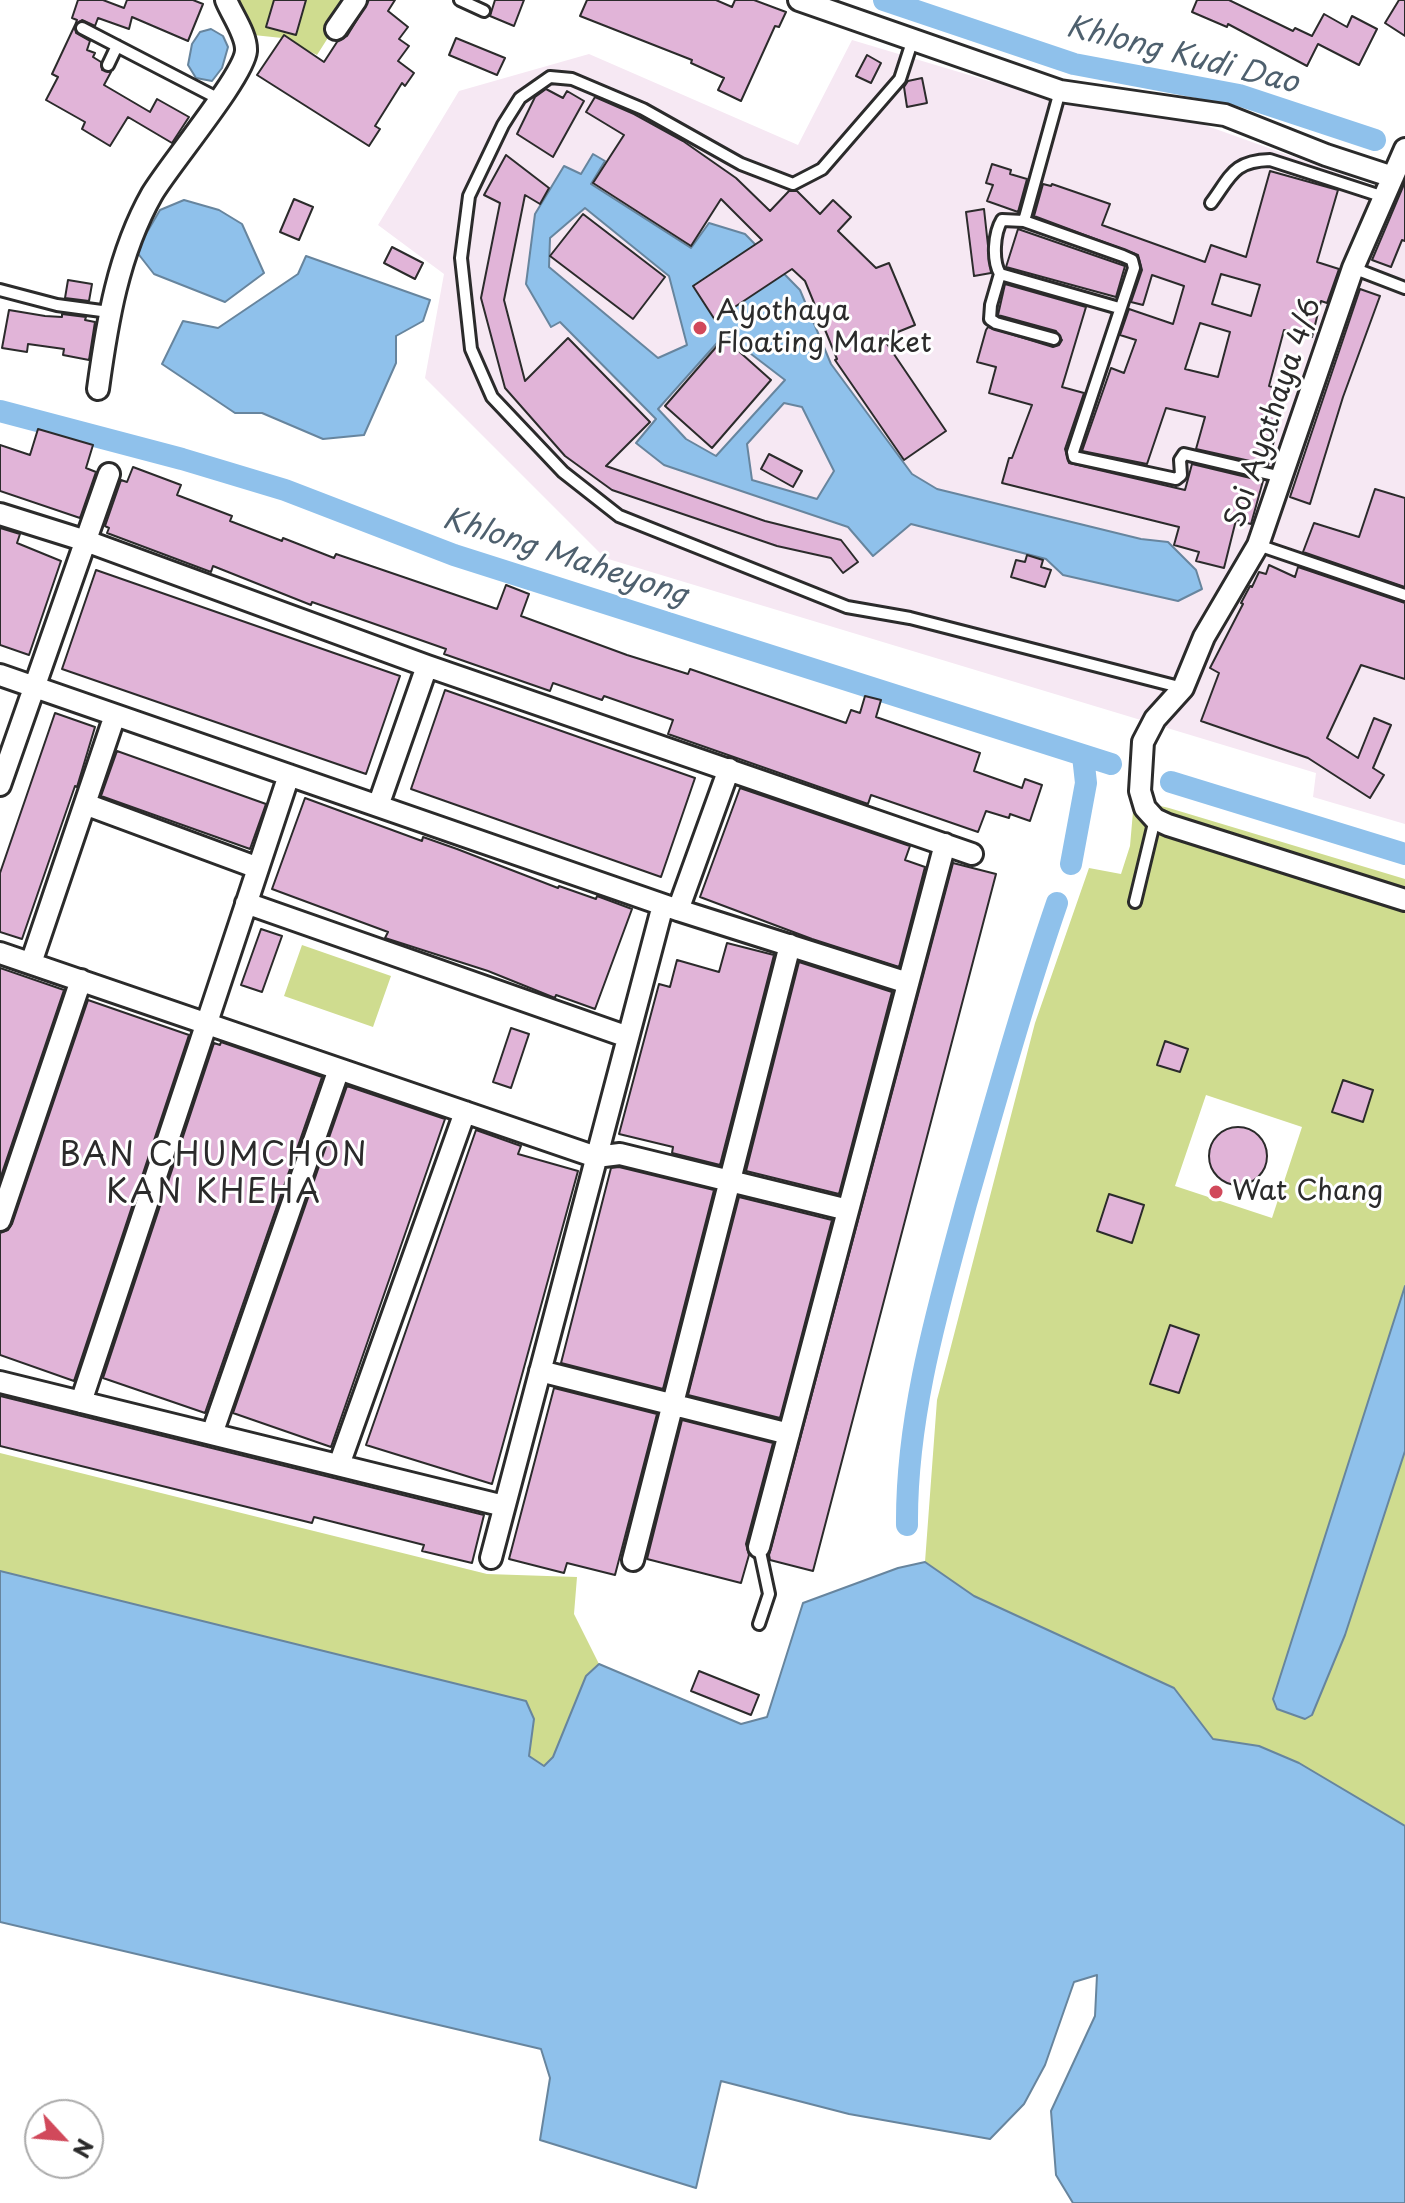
<!DOCTYPE html>
<style>
body{margin:0}
#map{position:relative;width:1405px;height:2203px;overflow:hidden;background:#fff;font-family:"Playpen Sans",sans-serif}
canvas{display:block}
.north{position:absolute;left:24px;top:2099px;width:80px;height:80px;box-sizing:border-box;background:#fff;border:2px solid #aaa;border-radius:50%;rotate:116deg;font-size:22px;font-weight:700;line-height:32px;text-align:center;color:#2b2b2b}
.north::after{content:'';display:block;margin:auto;width:28px;height:36px;background:#d1495b;clip-path:polygon(50% 0,100% 100%,50% 72%,0 100%)}
</style>
<div id="map">
<canvas width="1405" height="2203"></canvas>
<div class="north">N</div>
</div>
<script>
const context = document.querySelector('canvas').getContext('2d');
context.lineJoin = 'round';
function fillPath(path, color) {
  context.fillStyle = color;
  context.fill(path, 'evenodd');
}
function trace(path, color, width, dash) {
  context.strokeStyle = color;
  context.lineWidth = width;
  context.lineCap = dash ? 'butt' : 'round';
  context.setLineDash(dash || []);
  context.stroke(path);
}
function label(font, color, halo, rows, align = 'center') {
  context.font = font + ' "Playpen Sans",sans-serif';
  context.lineWidth = 6;
  context.setLineDash([]);
  context.textBaseline = 'middle';
  context.strokeStyle = halo;
  context.fillStyle = color;
  for (const [text, x, y, turn = 0] of rows) {
    context.save();
    context.translate(x, y);
    context.rotate((+turn || 0) * Math.PI / 180);
    context.textAlign = isNaN(turn) ? turn : align;
    if (halo) context.strokeText(text, 0, 0);
    context.fillText(text, 0, 0);
    context.restore();
  }
}
fillPath(new Path2D(`
 M852,40L989,81L1199,123L1397,194L1405,180V824L1313,797L1316,773L605,558L425,378L444,274L378,225L459,91L589,54L798,145Z`), '#f6e8f3');
fillPath(new Path2D(`
 M228,0H352L317,55L282,38L244,34Z
 M1134,800L1169,808L1405,879V1826L1299,1763L1259,1746L1213,1739L1174,1688L974,1596L925,1562L937,1400L1035,1023L1089,868L1121,874L1130,846ZM1206,1095L1302,1127L1272,1218L1175,1186Z
 M302,945L391,976L373,1027L284,996Z
 M0,1453L487,1574L577,1577L574,1614L599,1664L586,1676L553,1758L544,1766L529,1756L534,1719L526,1701L0,1571Z`), '#cfdc8f');
const water = new Path2D(`
 M211,29L223,36L228,47L222,68L212,81L196,78L188,65L192,44L200,32Z
 M593,154L605,161L591,184L691,248L709,223L745,234L800,290L831,364L912,474L937,489L1141,539L1168,542L1196,570L1202,589L1178,601L1063,575L1046,559L911,524L873,556L848,527L664,465L636,443L656,419L560,322L551,327L526,284L535,214L564,166L581,174ZM585,208L669,276L687,345L658,358L549,267L550,238ZM725,334L785,380L716,456L686,439L658,409ZM784,403L802,407L834,471L817,499L752,480L747,444Z
 M184,200L219,210L242,224L264,273L225,302L154,274L136,251L160,210Z
 M306,256L430,300L423,321L396,336V363L364,435L323,439L262,413H235L162,364L183,321L218,328L298,274Z
 M1405,1286V1451L1345,1635L1312,1715L1305,1719L1277,1709L1273,1699Z
 M925,1562L974,1596L1174,1688L1213,1739L1259,1746L1299,1763L1405,1826V2203H1073L1056,2175L1051,2111L1095,2016L1097,1975L1074,1982L1045,2065L1024,2104L990,2139L849,2114L721,2081L696,2188L540,2140L550,2078L541,2049L0,1922V1571L526,1701L534,1719L529,1756L544,1766L553,1757L586,1676L599,1664L741,1724L767,1717L803,1603L898,1568Z`);
fillPath(water, '#8fc1eb');
trace(water, '#67859e', 2);
trace(new Path2D(`
 M884,0L1074,64L1239,95L1375,140
 M0,411L182,459L285,490L454,555L1111,764
 M1171,782L1405,854
 M1071,864L1086,783L1083,756
 M907,1525C906,1416 938,1308 966,1204C995,1103 1023,1002 1057,903`), '#8fc1eb', 22);
const building = new Path2D(`
 M78,0H103L124,8L127,0H193L203,4L188,41L132,17L129,29L98,18L95,26L82,20L75,25L77,20L72,18Z
 M274,0H306L296,35L266,27Z
 M369,0H395L388,11L408,27L399,39L409,46L398,61L414,73L405,86L402,83L375,126L380,129L369,146L257,75L284,35L324,62L337,42L347,36Z
 M495,0H524L514,26L490,16Z
 M587,0H716L732,7L735,0H754L786,12L779,27L775,26L741,101L718,90L724,78L691,63L692,60L580,16Z
 M1197,0H1229L1293,31L1295,28L1312,36L1324,14L1347,27L1352,16L1377,29L1359,65L1318,44L1307,66L1228,24L1227,27L1192,12Z
 M1399,0H1405V36L1385,23Z
 M75,25L76,33L90,41L87,50L95,53L93,57L101,62L102,70L111,72L104,85L150,112L157,99L189,117L172,143L128,117L110,146L82,129L85,122L46,100L58,77L52,74Z
 M456,38L505,58L497,75L449,55Z
 M867,55L881,63L871,83L856,76Z
 M922,78L927,103L907,107L904,87L908,81Z
 M546,89L563,98L567,91L584,101L553,157L517,134L535,97Z
 M595,97L634,114L683,141L736,178L770,211L789,191H797L820,214L833,200L851,217L838,231L876,268L889,263L915,325L883,338L946,431L904,460L835,360L837,359L805,281L792,269L715,320L693,286L762,240L721,199L691,246L593,183L624,135L586,112Z
 M506,155L549,188L540,204L525,195L504,300L525,381L568,338L650,422L606,466L765,521L841,540L858,562L843,573L831,558L777,546L612,490L565,456L505,388L481,298L500,203L484,195Z
 M992,164L1011,170L1010,174L1027,179L1018,212L987,201L993,185L986,183Z
 M1270,171L1338,190L1317,262L1339,269L1327,303L1321,301L1312,337L1284,330L1269,386L1286,391L1268,465L1196,449L1205,417L1166,408L1147,464L1082,451L1111,368L1124,373L1136,340L1120,335L1129,309L1173,324L1184,286L1152,275L1143,305L1131,302L1142,270L1138,255L1034,216L1043,184L1051,186L1052,184L1110,204L1102,225L1205,262L1211,245L1246,257ZM1221,274L1260,285L1251,316L1212,304ZM1200,323L1230,332L1218,377L1185,369Z
 M1405,182V241L1402,240L1391,267L1372,260Z
 M294,199L313,207L299,240L280,232Z
 M984,209L991,273L974,276L966,212Z
 M583,214L665,277L633,319L550,256Z
 M1018,229L1125,266L1116,297L1006,267Z
 M392,247L423,263L415,279L384,263Z
 M68,280L92,284L89,301L65,298Z
 M1005,284L1086,307L1062,387L1084,393L1065,449L1069,463L1185,490L1192,464L1263,481L1251,524L1236,520L1224,568L1196,561L1199,552L1174,545L1179,527L1002,483L1009,458H1012L1032,405L989,393L996,367L977,362L986,330L988,327L1053,347L1059,345L1062,340L1056,331L998,315Z
 M1360,289L1380,296L1343,397L1310,504L1290,497Z
 M9,310L45,316L62,317V314L86,317L85,320L95,322L89,360L63,355L64,349L28,344L27,352L2,348Z
 M724,338L771,380L712,448L665,406Z
 M38,429L93,445L86,468L96,472L80,518L0,491V445L30,455Z
 M769,454L802,471L793,487L761,469Z
 M133,467L181,485L177,495L232,516L230,521L282,541L283,538L334,558L336,554L497,609L506,585L529,594L521,616L627,655L688,674L690,669L846,723L851,710L860,713L865,696L881,700L876,717L980,753L974,771L1022,788L1025,779L1042,785L1030,821L1010,814L1009,818L986,811L978,832L871,795L868,804L668,734L673,720L604,696L602,700L553,683L550,691L444,654L446,649L312,602L311,605L213,566L211,572L107,533L109,528L105,526L121,480L127,482Z
 M1375,489L1405,498V587L1303,552L1314,523L1359,537Z
 M0,528L20,534L17,543L61,561L29,655L0,645Z
 M1027,555L1043,560L1041,567L1051,570L1045,587L1011,577L1016,560L1025,562Z
 M1269,565L1295,577L1298,567L1405,603V679L1361,665L1327,738L1358,758L1374,718L1391,725L1373,768L1384,775L1370,798L1308,758L1201,721L1219,673L1210,668L1243,604L1241,603L1250,586L1252,587L1259,572L1266,574Z
 M96,570L400,676L366,774L62,669Z
 M445,690L695,778L661,877L411,789Z
 M55,713L95,727L77,787L75,786L22,939L0,932V873Z
 M117,751L266,804L250,849L101,796Z
 M740,788L910,846L905,860L925,867L899,967L812,939L700,897Z
 M305,798L422,841L423,837L457,849L558,888L559,886L596,899L597,896L632,909L595,1009L556,995L555,998L488,971L385,938L388,932L272,889Z
 M953,863L996,874L813,1571L770,1560L769,1555Z
 M261,929L282,936L262,992L241,985Z
 M727,943L774,955L720,1165L672,1153L673,1147L619,1134L659,984L670,987L677,960L719,972Z
 M799,962L892,992L839,1194L746,1171Z
 M0,968L64,990L0,1179Z
 M88,1000L189,1035L74,1381L0,1355V1233L8,1230L12,1224Z
 M511,1028L529,1034L511,1088L493,1082Z
 M1165,1041L1188,1049L1180,1072L1157,1065Z
 M221,1042L322,1077L205,1413L103,1378L214,1043L220,1045Z
 M1343,1080L1373,1090L1363,1122L1332,1112Z
 M347,1086L445,1119L331,1447L233,1413Z
 M1209 1156a29 29 0 1 1 58 0a29 29 0 1 1-58 0Z
 M476,1130L521,1146L518,1154L578,1171L492,1484L366,1445Z
 M619,1167L714,1190L663,1389L561,1363L611,1168Z
 M1109,1194L1144,1205L1132,1243L1097,1231Z
 M739,1197L832,1220L780,1418L688,1395Z
 M1170,1325L1199,1335L1179,1393L1150,1384Z
 M554,1388L657,1414L615,1575L567,1563L564,1573L509,1559Z
 M0,1396L484,1515L472,1563L422,1551L424,1545L314,1517L312,1523L0,1446Z
 M682,1420L773,1443L746,1544L749,1555L741,1583L647,1559Z
 M699,1671L759,1695L751,1715L691,1691Z`);
fillPath(building, '#e1b4d8');
trace(building, '#2b2b2b', 2);
const lane = new Path2D(`
 M460,0L484,11
 M82,28L219,99
 M913,39L900,79L822,169L793,184L741,164L643,109L572,79L550,77L520,98L503,125L469,196L461,258L471,349L492,397L563,472L619,516L847,607L910,618L1183,688
 M108,65L117,46
 M1060,91L1024,221L1123,256L1132,260L1134,268L1073,452L1074,457L1176,479L1181,475L1180,460L1184,454L1282,477
 M1211,203C1231,176 1233,161 1270,160L1384,197
 M1024,221L1002,220C994,233 992,260 1000,274L1119,308
 M1353,268L1405,288
 M1000,274L991,305L990,319L996,323L1054,339
 M0,290L57,305L109,312
 M1258,545L1405,595
 M1135,902L1155,819
 M759,1547L769,1594L759,1624`);
const street = new Path2D(`
 M799,0L1060,91L1225,115L1326,155L1393,177
 M336,29L356,0
 M1405,149L1353,268L1258,545L1204,637L1183,688L1155,719L1143,742L1140,791L1145,808L1155,819L1168,825L1405,900
 M98,389C107,323 118,254 152,194C169,165 244,76 246,51C247,35 232,15 226,0
 M0,514L86,541L427,666L972,854
 M0,675L678,910L908,983
 M0,785L109,474
 M85,804L258,868
 M378,806L427,666
 M246,903L628,1037
 M678,910L729,769
 M0,953L596,1157L620,1154L848,1210
 M31,963L115,715
 M0,1220L81,980
 M540,1371L789,1434
 M0,1382L504,1506
 M81,1402L289,775
 M212,1434L339,1069
 M339,1465L465,1112
 M759,1547L945,844
 M491,1558L663,905
 M633,1560L790,945`);
trace(lane, '#2b2b2b', 16);
trace(street, '#2b2b2b', 26);
trace(lane, '#fff', 10);
trace(street, '#fff', 20);
for (const [x, y, r, color] of [
 [700,328,8,"#d1495b"],
 [1216,1192,8,"#d1495b"]
]) {
  const dot = new Path2D();
  dot.arc(x, y, r, 0, 2 * Math.PI);
  context.fillStyle = color;
  context.fill(dot);
  trace(dot, '#fff', 3);
}
label('28px', '#2b2b2b', '#fff', [
 ["Ayothaya",716,312],
 ["Floating Market",716,344],
 ["Wat Chang",1232,1192]
], 'left');
label('28px', '#2b2b2b', '#fff', [
 ["Soi Ayothaya 4/6",1274,413,-71]
]);
label('italic 30px', '#4e606e', '#fff', [
 ["Khlong Kudi Dao",1182,56,14],
 ["Khlong Maheyong",565,558,18]
]);
context.letterSpacing = '2px';
label('32px', '#2b2b2b', '#fff', [
 ["BAN CHUMCHON",214,1157],
 ["KAN KHEHA",214,1194]
]);
context.letterSpacing = '0px';
</script>
